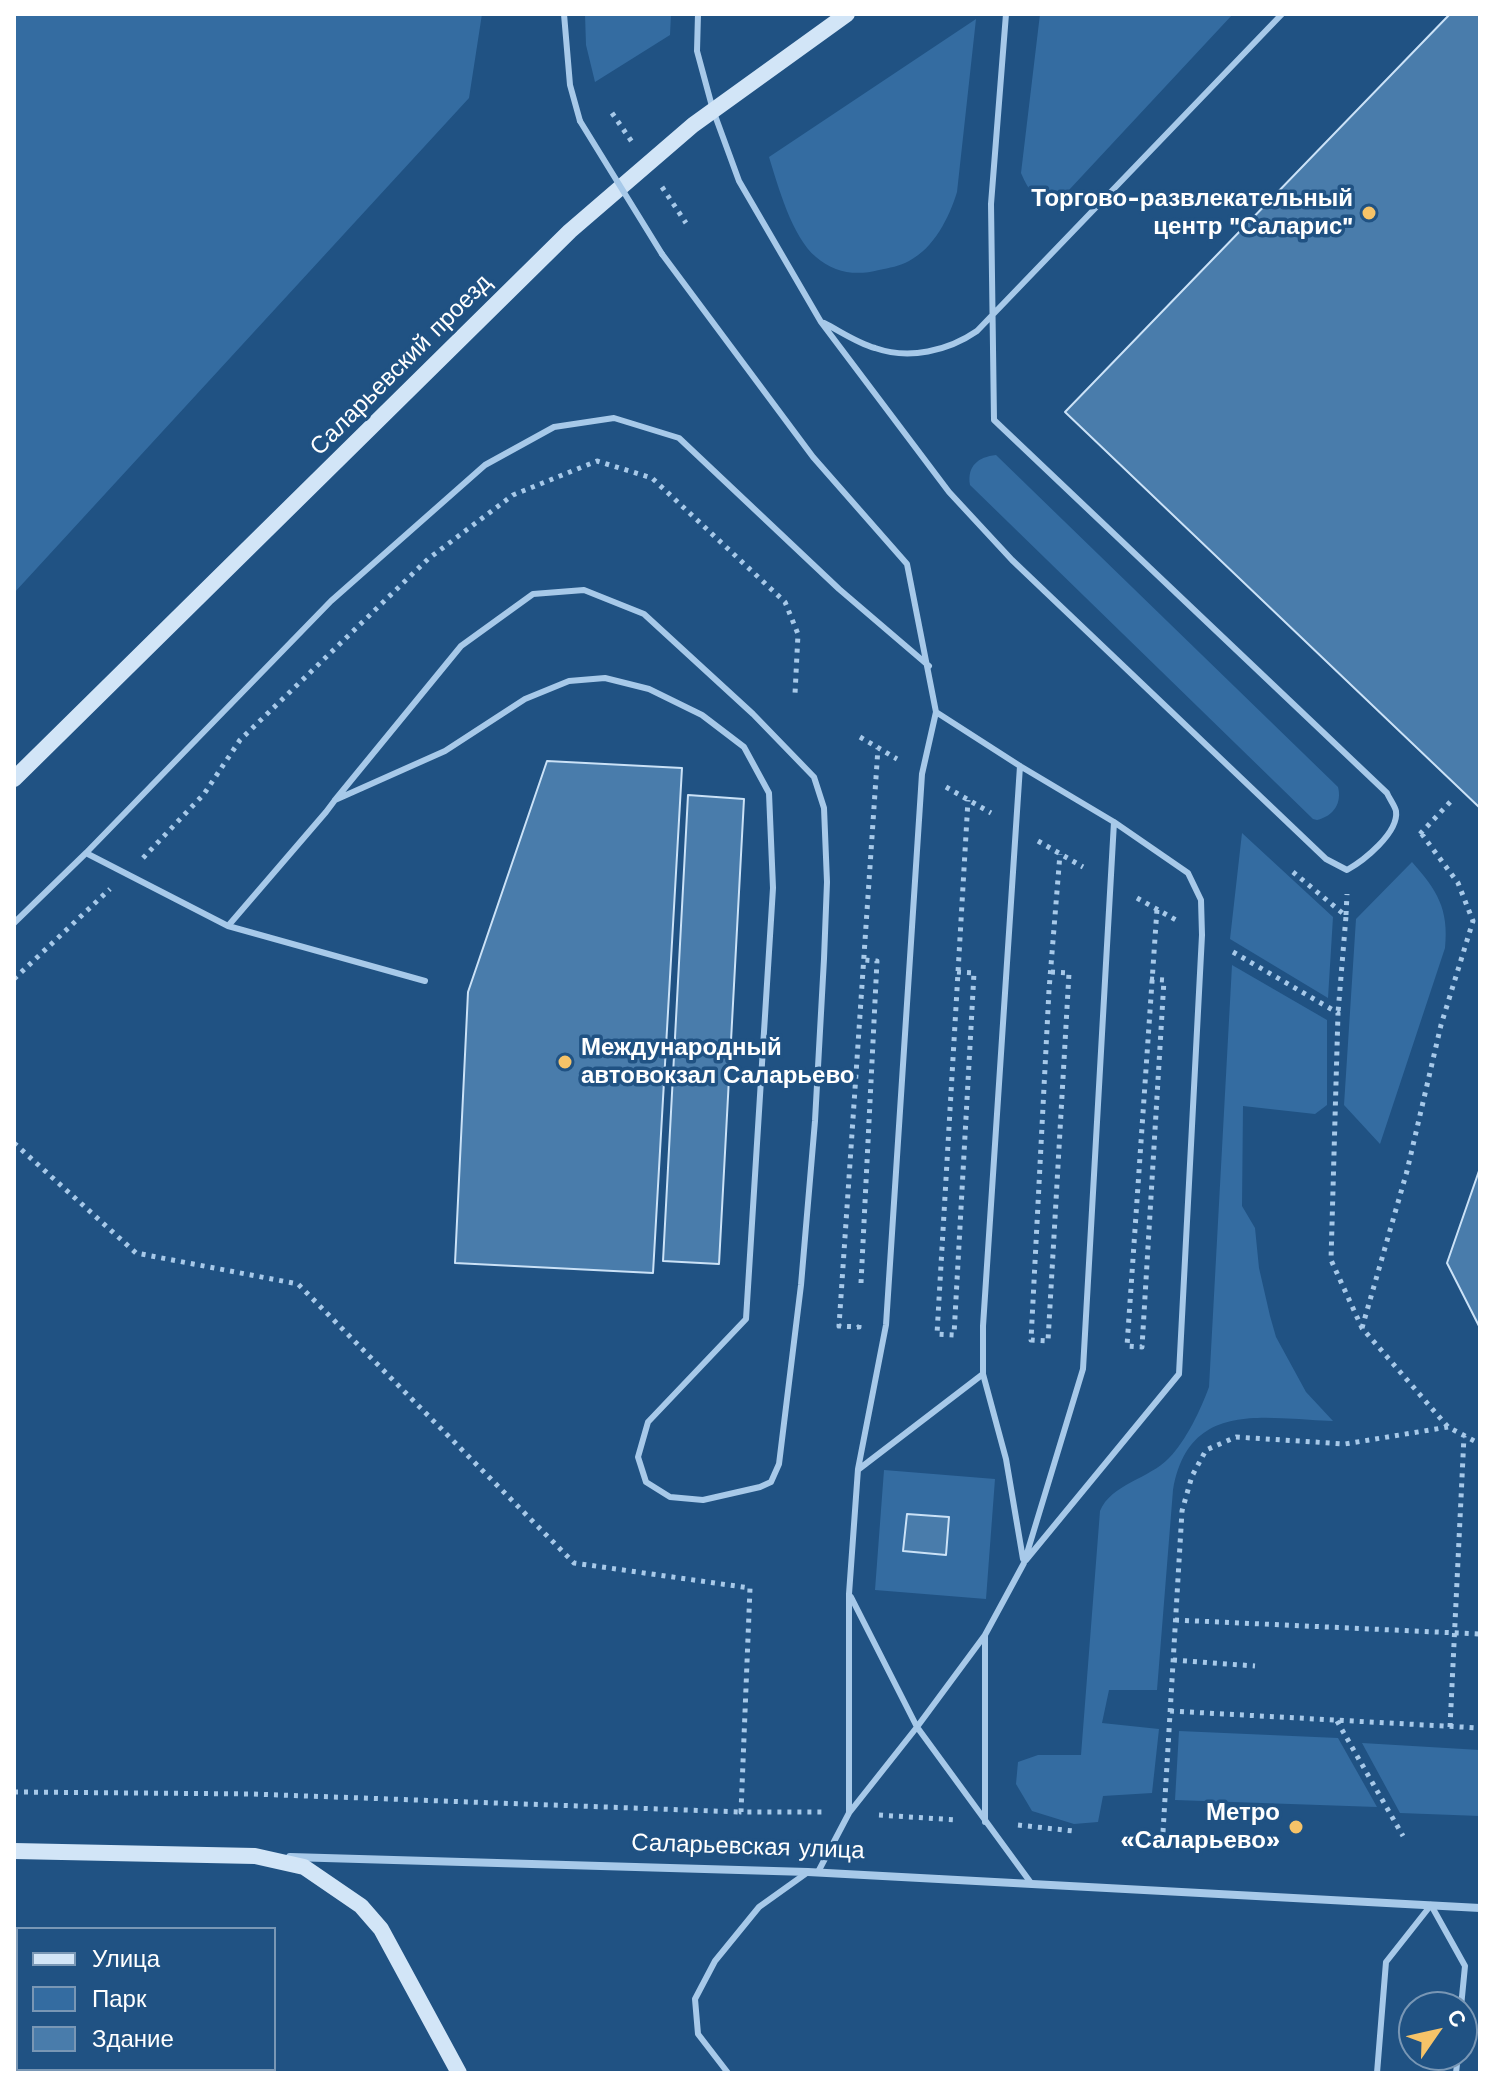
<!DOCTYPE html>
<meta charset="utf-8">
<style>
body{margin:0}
#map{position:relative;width:1494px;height:2087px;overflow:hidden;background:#205283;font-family:"Work Sans",sans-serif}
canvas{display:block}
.frame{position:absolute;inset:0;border:16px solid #fff;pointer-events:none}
.legend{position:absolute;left:16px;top:1927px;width:260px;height:144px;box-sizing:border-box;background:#205283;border:2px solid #7997b5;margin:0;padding:10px 14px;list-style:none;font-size:24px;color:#fff}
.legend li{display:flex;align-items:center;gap:16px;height:40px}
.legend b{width:40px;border:2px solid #7997b5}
.north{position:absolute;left:1398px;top:1991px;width:80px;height:80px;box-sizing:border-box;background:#205283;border:2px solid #7997b5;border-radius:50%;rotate:56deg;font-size:22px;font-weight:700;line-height:32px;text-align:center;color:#fff}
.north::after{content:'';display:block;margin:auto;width:28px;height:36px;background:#f6c368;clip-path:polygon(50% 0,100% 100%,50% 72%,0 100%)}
</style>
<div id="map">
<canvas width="1494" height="2087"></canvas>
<div class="frame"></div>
<ul class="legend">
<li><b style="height:10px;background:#d2e5f7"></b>Улица</li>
<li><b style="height:22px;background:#346ca1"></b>Парк</li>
<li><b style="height:22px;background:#497cab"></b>Здание</li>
</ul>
<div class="north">С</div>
</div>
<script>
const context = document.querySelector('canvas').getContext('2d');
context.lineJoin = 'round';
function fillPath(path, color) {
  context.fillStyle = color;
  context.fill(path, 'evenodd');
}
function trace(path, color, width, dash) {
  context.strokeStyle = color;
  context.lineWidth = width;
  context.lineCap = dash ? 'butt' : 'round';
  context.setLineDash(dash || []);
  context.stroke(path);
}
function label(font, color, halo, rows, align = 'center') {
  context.font = font + ' "Work Sans",sans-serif';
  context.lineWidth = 7;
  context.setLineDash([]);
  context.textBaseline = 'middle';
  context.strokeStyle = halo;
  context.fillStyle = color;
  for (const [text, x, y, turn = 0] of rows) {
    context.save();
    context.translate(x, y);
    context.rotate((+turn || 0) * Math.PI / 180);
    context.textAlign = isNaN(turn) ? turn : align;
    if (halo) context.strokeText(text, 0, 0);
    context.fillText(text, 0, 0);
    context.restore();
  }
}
fillPath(new Path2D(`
 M14,14H482L469,98L14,593Z
 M585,14H671L670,35L595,82L586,45Z
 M1040,14H1233L1069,190C1043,206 1033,201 1021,173Z
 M976,19L957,192C949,218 934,248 909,261C900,266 889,268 879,270C856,276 834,273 816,257C792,237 778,186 769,157Z
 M996,455L1338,787C1342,803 1334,816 1317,820L1313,819L970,485C967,466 978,457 996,455Z
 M1242,833L1333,917L1328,998L1230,939Z
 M1412,862C1437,890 1449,909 1445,948L1380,1144L1344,1105L1356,919Z
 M1232,965L1327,1020V1105L1315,1114L1243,1106L1242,1206L1255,1228L1259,1268L1270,1316L1276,1337L1306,1392L1333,1421C1264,1419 1189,1399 1173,1490L1157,1690H1109L1102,1723L1159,1729L1152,1793L1103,1796L1098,1822L1074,1824L1032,1811L1016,1784L1018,1762L1038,1755H1081L1100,1511C1111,1484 1149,1479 1169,1458C1186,1441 1201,1409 1209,1387Z
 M884,1470L995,1479L986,1599L875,1590Z
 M1179,1731L1338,1738L1377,1807L1175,1800Z
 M1362,1743L1480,1750V1816L1400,1813Z`), '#346ca1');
const building = new Path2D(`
 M1450,14H1480V808L1065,412Z
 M547,761L682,768L653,1273L455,1263L468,992Z
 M688,795L744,799L719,1264L663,1261Z
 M1480,1168V1328L1447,1263Z
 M907,1514L949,1517L946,1555L903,1551Z`);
fillPath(building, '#497cab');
trace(building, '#cbe2f7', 2);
trace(new Path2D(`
 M612,113L632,142
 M662,187L686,223
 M860,737L897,759
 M946,787L991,813
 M1420,834L1452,800
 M1038,841L1083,867
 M143,858L204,794L240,740L428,559L513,495L597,461L652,478L785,602L798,634L795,694
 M1293,872L1346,916L1338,1013
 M1137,898L1176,920
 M1346,915L1347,894
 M1233,952L1338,1013L1331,1260L1362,1328L1448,1427L1480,1444
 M957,972L974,973L954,1335L937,1334L968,800
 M1051,972L1069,973L1048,1341L1031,1340L1049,990L1060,854
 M14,979L110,889
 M1150,979L1164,980L1142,1347L1127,1346L1157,909
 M14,1143L136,1253L298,1284L574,1563L750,1588L741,1812H825
 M861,1283L877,961L864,960
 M859,1325V1327L839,1326L878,748
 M1362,1328L1407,1171L1441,1025L1473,921L1458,883L1421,833
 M1175,1620L1480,1634
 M1173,1660L1255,1666
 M1170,1711L1480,1728
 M1337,1721L1403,1836
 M1450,1727L1464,1436
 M14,1792L253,1794L741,1812
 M879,1815L957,1820
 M1018,1825L1073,1831
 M1163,1832L1182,1511L1192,1476L1206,1450L1236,1437L1345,1444L1448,1427`), '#a7c9e9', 5, [4, 6]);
trace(new Path2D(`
 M564,14L570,85L580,121
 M698,14L697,51L713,110L739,181L821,322L949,492L1012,560L1326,859L1347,870C1363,861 1399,833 1396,811C1395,806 1389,798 1387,793L994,420L991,204L1006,14
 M662,254L813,457L907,564L936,712L922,774L886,1325L858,1469L849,1594V1813
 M824,323C840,331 857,343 875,348C909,360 948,351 977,331L1282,14
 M936,712L1020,766L1114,822L1188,873L1201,900L1202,935L1179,1374L1026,1560
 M1020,766L983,1326V1374L1006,1459L1023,1559
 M86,853L228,926L425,981
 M14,923L86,853L331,601L485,465L554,427L614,418L679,438L839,589L929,666
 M228,926L326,812L335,800L461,646L533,594L584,590L644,614L753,714L814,777L824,808L827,882L824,959L815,1121L801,1285L779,1464L771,1482L760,1487L703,1500L670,1497L646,1482L638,1457L648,1422L746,1319L773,888L769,793L744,747L702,715L649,689L605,678L569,681L525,699L445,751L335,800
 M859,1469L983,1374
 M851,1597L917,1727L1031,1883
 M985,1822V1635
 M818,1872L849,1813L917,1727L985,1635L1024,1563L1083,1369L1114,822
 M728,2073L698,2034L695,1999L715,1961L759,1907L808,1872
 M1377,2073L1386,1962L1431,1905L1465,1966L1461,2007
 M1456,2073L1458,2055`), '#a7c9e9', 6);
trace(new Path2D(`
 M290,1857L808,1872L1480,1908`), '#a7c9e9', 8);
trace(new Path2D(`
 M14,779L570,231L693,125L847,14
 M14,1851L255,1856L304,1867L361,1906L381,1929L459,2073`), '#d2e5f7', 16);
trace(new Path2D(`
 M580,121L662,254`), '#a7c9e9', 6);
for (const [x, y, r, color] of [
 [1369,213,8,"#f6c368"],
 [565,1062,8,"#f6c368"],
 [1296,1827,8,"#f6c368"]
]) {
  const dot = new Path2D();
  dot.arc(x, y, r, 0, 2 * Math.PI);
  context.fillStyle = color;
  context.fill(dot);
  trace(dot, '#205283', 3);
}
label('bold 24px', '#fff', '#205283', [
 ["Торгово-развлекательный",1353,199],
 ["центр \"Саларис\"",1353,227],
 ["Международный",581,1048,"left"],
 ["автовокзал Саларьево",581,1076,"left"],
 ["Метро",1280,1813],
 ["«Саларьево»",1280,1841]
], 'right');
label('24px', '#fff', '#205283', [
 ["Саларьевский проезд",401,365,-45],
 ["Саларьевская улица",748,1847,2]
]);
</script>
